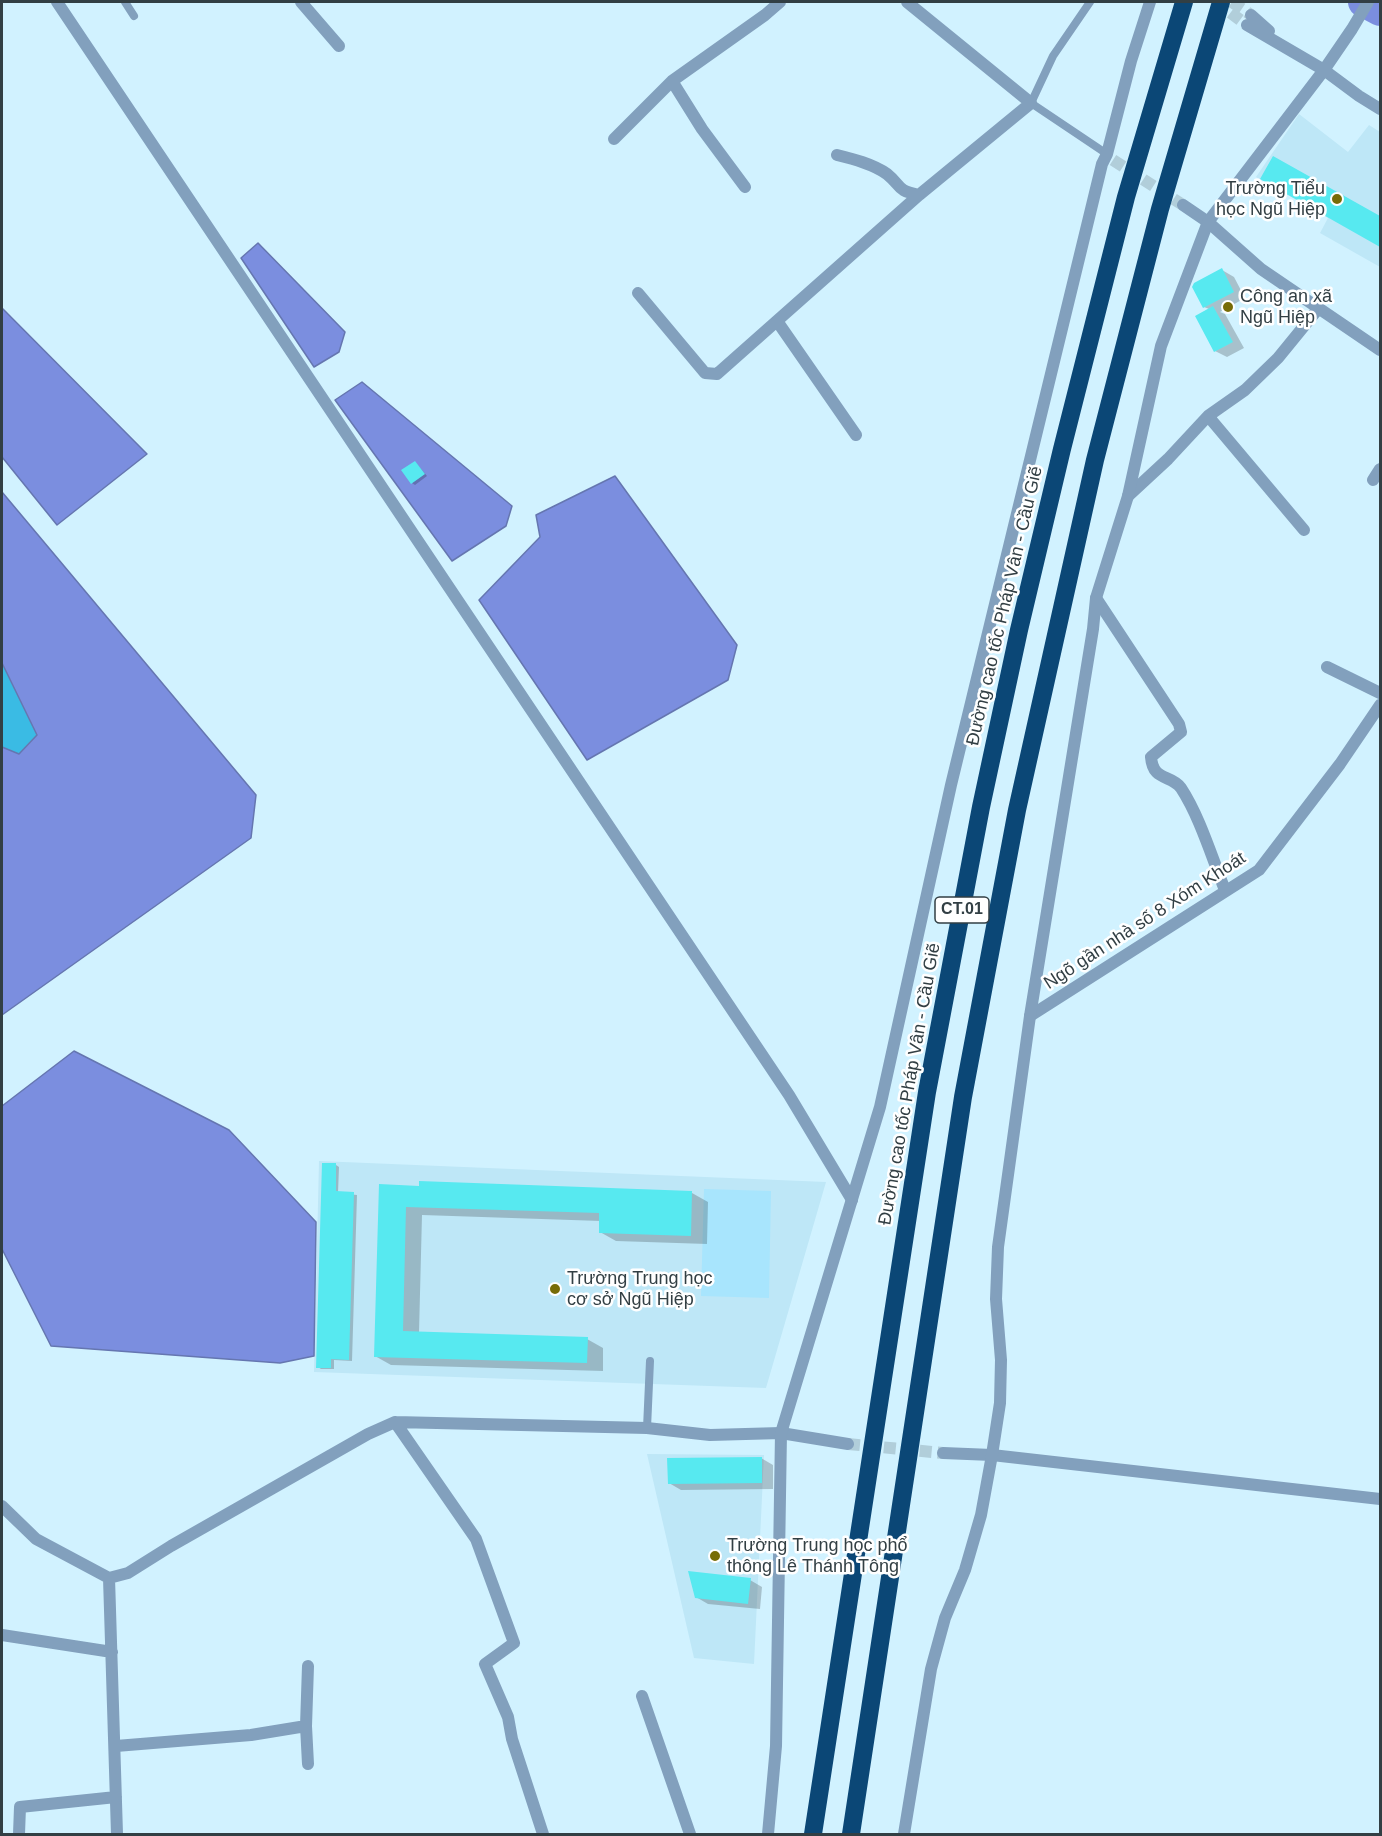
<!DOCTYPE html>
<meta charset="utf-8">
<style>
body{margin:0}
#map{position:relative;width:1382px;height:1836px;overflow:hidden;background:#d1f2ff;font-family:Helvetica,sans-serif}
canvas{display:block}
.frame{position:absolute;inset:0;border:3px solid #323f44;pointer-events:none}
</style>
<div id="map">
<canvas width="1382" height="1836"></canvas>
<div class="frame"></div>
</div>
<script>
const context = document.querySelector('canvas').getContext('2d');
context.lineJoin = 'round';
function fillPath(path, color) {
  context.fillStyle = color;
  context.fill(path, 'evenodd');
}
function trace(path, color, width, dash) {
  context.strokeStyle = color;
  context.lineWidth = width;
  context.lineCap = dash ? 'butt' : 'round';
  context.setLineDash(dash || []);
  context.stroke(path);
}
function label(font, color, halo, rows, align = 'center') {
  context.font = font + ' Helvetica,sans-serif';
  context.lineWidth = 5;
  context.setLineDash([]);
  context.textBaseline = 'middle';
  context.strokeStyle = halo;
  context.fillStyle = color;
  for (const [text, x, y, turn = 0] of rows) {
    context.save();
    context.translate(x, y);
    context.rotate((+turn || 0) * Math.PI / 180);
    context.textAlign = isNaN(turn) ? turn : align;
    if (halo) context.strokeText(text, 0, 0);
    context.fillText(text, 0, 0);
    context.restore();
  }
}
fillPath(new Path2D(`
 M1299,114L1348,152L1369,125L1380,132V267L1320,233L1328,218L1256,177Z
 M319,1161L826,1182L766,1388L314,1372Z
 M647,1454L764,1455L754,1664L694,1658Z`), '#bee7f7');
fillPath(new Path2D(`
 M704,1189L771,1191L769,1298L701,1296Z`), '#a8e5fd');
fillPath(new Path2D(`
 M2,663L37,735L19,754L2,747Z`), '#3abbe4');
const water = new Path2D(`
 M258,243L345,332L339,352L314,367L241,258Z
 M2,308L147,454L57,525L2,457Z
 M362,382L512,506L506,526L452,561L335,400Z
 M615,476L737,645L728,680L587,760L479,600L540,537L536,515Z
 M2,492L256,795L251,838L2,1015V747L19,754L37,735L2,663Z
 M74,1051L229,1130L316,1222L314,1356L280,1363L51,1346L2,1249V1106Z`);
fillPath(water, '#7b8edf');
trace(water, '#6576b0', 1.5);
fillPath(new Path2D(`
 M1222,270L1234,277L1245,298L1220,312L1225,314L1244,348L1227,357L1215,351L1209,309L1204,307Z
 M415,462L427,476L415,485L412,483Z
 M336,1165L339,1167L338,1193L357,1195L352,1361L334,1360V1369H321L318,1367Z
 M380,1186L692,1193L708,1202L707,1244L616,1241L600,1232L601,1221L422,1215L419,1333L587,1339L603,1348V1371L391,1365L375,1356Z
 M761,1458L773,1465V1489L681,1490L669,1483Z
 M750,1580L762,1587L760,1609L708,1604L696,1597Z`), '#0003');
trace(new Path2D(`
 M1363,2L1380,11`), '#7b8edf', 30);
fillPath(new Path2D(`
 M1273,156L1380,216V247L1260,179Z
 M1222,268L1234,292L1203,308L1192,287L1194,283Z
 M1213,306L1233,342L1214,352L1195,316Z
 M415,461L425,474L411,484L401,470Z
 M322,1163H336V1191L354,1192L349,1360L331,1359V1368H316Z
 M419,1181L692,1191L691,1236L599,1233V1213L406,1207L403,1331L588,1337L587,1363L374,1357L379,1184L419,1186Z
 M762,1457V1483L668,1484L667,1458Z
 M688,1571L751,1578L748,1604L695,1598Z`), '#57e9f0');
trace(new Path2D(`
 M1113,160L1183,205
 M848,1444L943,1453`), '#b1ceda', 12, [12, 6]);
trace(new Path2D(`
 M1216,2L1247,25
 M1232,2L1251,15`), '#b1ceda', 12, [12, 6]);
trace(new Path2D(`
 M125,2L134,16
 M1090,2L1053,56L1031,103L1107,154
 M647,1428L650,1361`), '#82a0bd', 8);
trace(new Path2D(`
 M57,2L789,1095L852,1200
 M301,2L339,46
 M672,81L702,129L745,187
 M614,139L672,81L765,15L780,2
 M837,155C853,159 873,164 887,174C903,187 895,190 919,195
 M1183,205L1208,222L1261,269L1380,350
 M638,293L705,373L717,374L919,195L1031,103L907,2
 M777,321L856,435
 M1208,416L1304,530
 M1373,480L1380,469
 M1128,496L1168,459L1208,416L1245,390L1278,358L1318,309
 M1096,598L1179,724L1181,732L1151,757C1153,782 1171,774 1181,788C1200,817 1212,858 1225,890
 M1327,667L1380,693
 M1030,1016L1259,870L1340,764L1380,705
 M395,1422L476,1539L514,1643L485,1664L508,1717L512,1739L543,1834
 M943,1453L992,1455L1380,1499
 M2,1506L36,1539L109,1578L128,1573L171,1546L368,1434L395,1422L647,1428L710,1435L781,1433L848,1444
 M109,1578L117,1834
 M2,1635L112,1652
 M308,1666L306,1726L308,1764
 M642,1696L690,1834
 M116,1746L251,1735L306,1726
 M19,1834L20,1807L116,1797`), '#82a0bd', 12);
trace(new Path2D(`
 M1251,15L1269,31
 M1247,25L1324,70L1359,96L1380,109
 M768,1834L776,1746L781,1433L880,1107L951,785L1102,164L1107,154L1131,61L1150,2
 M904,1834L931,1669L945,1618L965,1570L981,1515L992,1455L1000,1403L1001,1360L996,1299L998,1247L1030,1016L1093,629L1096,598L1128,496L1161,346L1208,222L1324,70L1352,29L1368,2`), '#82a0bd', 12);
trace(new Path2D(`
 M813,1834L927,1092L981,807L1019,630L1062,449L1126,197L1184,2
 M851,1834L963,1097L1017,810L1095,460L1160,209L1221,2`), '#0b4776', 18);
for (const [x, y, r, color] of [
 [1337,199,6,"#776c07"],
 [1228,307,6,"#776c07"],
 [555,1289,6,"#776c07"],
 [715,1556,6,"#776c07"]
]) {
  const dot = new Path2D();
  dot.arc(x, y, r, 0, 2 * Math.PI);
  context.fillStyle = color;
  context.fill(dot);
  trace(dot, '#fff', 2);
}
for (const [x, y, w] of [
 [962,910,54]
]) {
  const box = new Path2D();
  box.roundRect(x - w / 2, y - 13, w, 26, 4.5);
  context.fillStyle = '#fff';
  context.fill(box);
  trace(box, '#323f44', 1.5);
}
label('bold 16px', '#323f44', null, [
 ["CT.01",962,910]
]);
label('18px', '#323f44', '#fff', [
 ["Trường Tiểu",1325,189,"right"],
 ["học Ngũ Hiệp",1325,210,"right"],
 ["Công an xã",1240,297],
 ["Ngũ Hiệp",1240,318],
 ["Trường Trung học",567,1279],
 ["cơ sở Ngũ Hiệp",567,1300],
 ["Trường Trung học phổ",727,1546],
 ["thông Lê Thánh Tông",727,1567]
], 'left');
label('18px', '#323f44', '#fff', [
 ["Đường cao tốc Pháp Vân - Cầu Giẽ",1005,606,-77],
 ["Ngõ gần nhà số 8 Xóm Khoát",1145,921,-33],
 ["Đường cao tốc Pháp Vân - Cầu Giẽ",910,1084,-80]
]);
</script>
